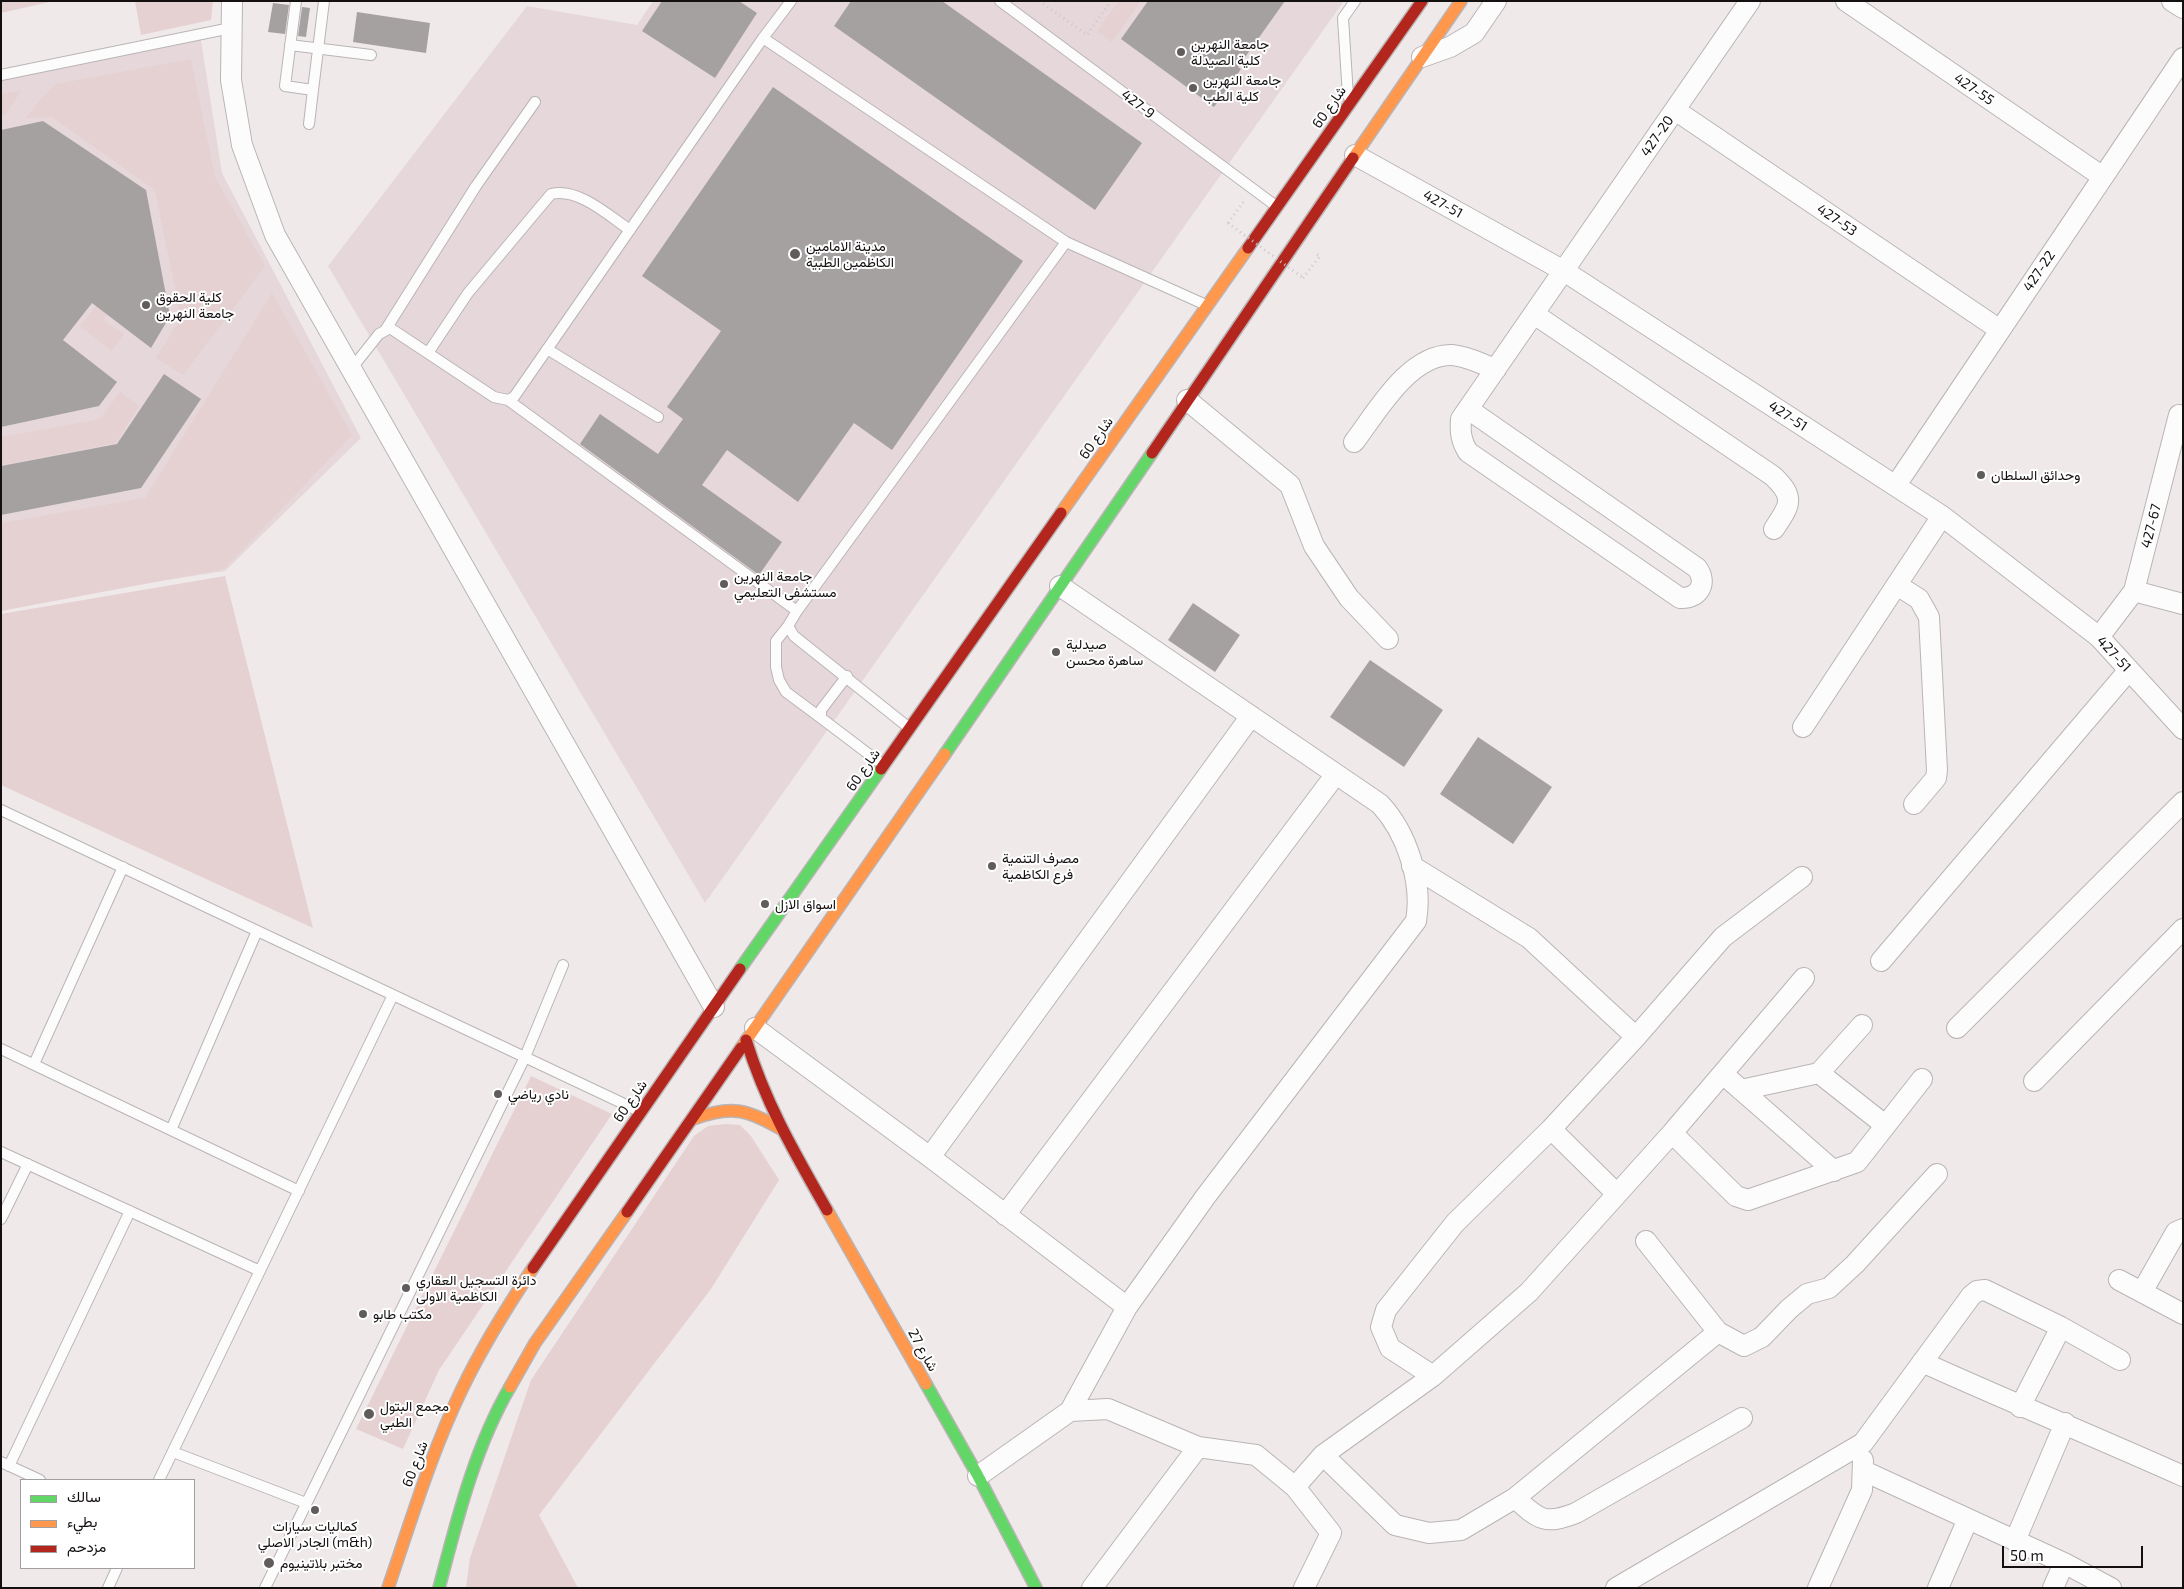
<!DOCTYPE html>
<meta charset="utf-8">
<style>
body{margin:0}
#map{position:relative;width:2184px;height:1589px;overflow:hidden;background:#f0e9ea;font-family:"Exo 2",Vazirmatn,sans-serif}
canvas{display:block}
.frame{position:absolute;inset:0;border:2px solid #141010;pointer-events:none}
.legend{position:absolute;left:20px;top:1479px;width:175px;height:90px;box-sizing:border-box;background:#fff;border:1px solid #a19f9f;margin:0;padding:6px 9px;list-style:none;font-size:15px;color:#141010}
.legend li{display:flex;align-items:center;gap:10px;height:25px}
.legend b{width:25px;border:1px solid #a19f9f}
.scale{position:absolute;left:2002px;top:1546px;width:141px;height:22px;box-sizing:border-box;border:2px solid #141010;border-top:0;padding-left:6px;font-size:15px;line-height:18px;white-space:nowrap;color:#141010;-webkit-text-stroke:4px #fff;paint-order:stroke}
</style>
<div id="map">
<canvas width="2184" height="1589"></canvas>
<div class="frame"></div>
<ul class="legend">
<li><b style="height:6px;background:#63d668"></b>سالك</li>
<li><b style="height:6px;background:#ff974d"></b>بطيء</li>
<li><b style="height:6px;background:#b3261e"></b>مزدحم</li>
</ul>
<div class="scale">50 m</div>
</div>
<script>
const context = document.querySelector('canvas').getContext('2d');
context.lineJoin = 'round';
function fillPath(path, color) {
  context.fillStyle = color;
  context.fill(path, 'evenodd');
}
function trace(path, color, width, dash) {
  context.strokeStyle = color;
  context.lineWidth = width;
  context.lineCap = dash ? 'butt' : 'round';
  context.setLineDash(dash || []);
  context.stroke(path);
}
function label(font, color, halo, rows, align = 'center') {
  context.font = font + ' "Exo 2",Vazirmatn,sans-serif';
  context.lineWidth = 4;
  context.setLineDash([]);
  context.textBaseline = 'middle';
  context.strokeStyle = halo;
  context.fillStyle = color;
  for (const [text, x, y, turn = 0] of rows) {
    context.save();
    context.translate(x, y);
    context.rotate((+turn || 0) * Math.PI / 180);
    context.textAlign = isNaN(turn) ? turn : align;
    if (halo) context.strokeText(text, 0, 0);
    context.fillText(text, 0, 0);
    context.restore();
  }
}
fillPath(new Path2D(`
 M653,1H1344L705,903L328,266L527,6L637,25Z
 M200,34L222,173L361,438L225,571L1,606V75Z`), '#e6d8da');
fillPath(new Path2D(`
 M1,1H54L1,13Z
 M135,1H213L211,20L141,35Z
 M1119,1H1141L1112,42L1097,31Z
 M191,59L215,177L265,266L183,375L156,358L181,318L155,190L52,117L26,118L38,102L56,84Z
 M21,91L6,114L1,117V94Z
 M272,293L352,435L224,569L1,611V523L145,498Z
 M112,304L103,320L124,334L112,351L80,326L97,305Z
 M120,392L139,406L116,443L1,465V437L100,419Z
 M225,576L313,928L1,785V614Z
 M531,1076L612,1114L439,1370L403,1449L356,1429Z
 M725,1124L740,1125L751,1136L779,1180L711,1289L539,1515L578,1588H466L470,1558L531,1380L694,1136L708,1126Z`), '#e5d0d2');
fillPath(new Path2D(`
 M662,1H739L757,13L715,78L642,31Z
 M851,1H942L1142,143L1095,210L834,26Z
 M1148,1H1285L1238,67L1241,69L1214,107L1121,39Z
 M273,3L289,5L285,34L268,32Z
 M302,7L310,8L306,37L298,36Z
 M357,12L430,23L426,53L353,42Z
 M773,87L1023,261L892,450L854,423L798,502L727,450L702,485L782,542L759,575L580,444L600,414L658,454L683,419L667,407L721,331L642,276Z
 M43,121L146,190L170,316L151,348L92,303L63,340L117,382L99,406L1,427V130Z
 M164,374L201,399L141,488L1,515V466L117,444Z
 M1193,603L1240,635L1215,672L1168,640Z
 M1370,660L1443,710L1404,767L1330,717Z
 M1478,737L1552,787L1513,844L1440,794Z`), '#a6a1a1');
const lane = new Path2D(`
 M296,1L285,86L313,90L324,1
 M1000,1L1276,206
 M763,38L1066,242L1206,305
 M290,45L371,55
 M1,75L231,28
 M1348,96L1343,18L1355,1
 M309,124L313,90
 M386,329L476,186L535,102
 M547,349L658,417
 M428,353L468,293L551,194C578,187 609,216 630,230
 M352,368L379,334L390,328L494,397L508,400L514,397L763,38L791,1
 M508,400L797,611
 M788,626L776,641V667L779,680L786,692L821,718
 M847,676L821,710V718L883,765
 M908,727L794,636L788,626L797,611L1066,242
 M1,810L639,1111
 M1,1049L299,1191
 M34,1064L123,867
 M171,1130L257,931
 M1,1152L260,1271
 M1,1219L28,1164
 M173,1452L306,1503
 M1,1462L40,1480
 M9,1466L130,1211
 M159,1480L393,995
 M108,1588L117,1568
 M265,1588L525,1057L563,965`);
const street = new Path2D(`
 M232,1L231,80L242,145L275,235L714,1007
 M1846,1L2103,177
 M2172,1L2183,8
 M1422,57L1450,47L1474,33L1496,1
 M1675,110L2000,330
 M1355,155L1564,271L1942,516L2099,637L2183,729
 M1534,314L1773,476C1796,498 1790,505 1774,529
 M1187,400L1290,485L1314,546L1349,598L1388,639
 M1468,409L1697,568C1708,583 1699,599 1680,598L1468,452C1461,441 1460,432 1461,419L1750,1
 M2183,416L2179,415L2134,591L2183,604
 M1354,442C1377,412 1409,354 1452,355C1467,356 1481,364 1496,369
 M1896,485L2183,58
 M1897,585L1919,599L1929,617L1937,770L1936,778L1914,804
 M1060,586L1380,804C1407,833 1423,882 1416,921L1206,1196L1127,1307L1070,1411
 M2099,637L2134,591
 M1803,727L1942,516
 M1412,866L1529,938L1636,1037
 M1881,961L2129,670
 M755,1028L930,1157L1127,1307
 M1957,1028L2183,802
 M1819,1073L1885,1125
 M1723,1074L1834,1171
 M2034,1081L2183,929
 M1741,1090L1819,1073L1862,1025
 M1551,1129L1617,1194
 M1672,1133L1736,1196L1748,1200L1857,1162L1922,1079
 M930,1157L1251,716
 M1005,1215L1336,774
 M1646,1241L1718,1332L1744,1346L1762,1337L1789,1309L1807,1294L1829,1288L1855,1264L1937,1174
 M2119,1280L2183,1314
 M2142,1292L2176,1232L2183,1229
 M1922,1362C2008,1401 2096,1437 2183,1476
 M1433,1376L1390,1348L1381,1327L1386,1310L1455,1223L1551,1129L1636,1037L1723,937L1802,877
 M2020,1407L2061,1327
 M1323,1455L1395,1525L1429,1533L1461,1530L1515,1498L1718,1332
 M1864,1471L2064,1563L2111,1588
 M978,1476L1070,1411L1108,1409L1198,1447L1256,1455L1295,1487L1331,1533L1304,1588
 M1295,1487L1323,1455L1433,1376L1529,1292L1672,1133L1804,978
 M1515,1498C1539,1520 1545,1525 1576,1513L1742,1418
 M2015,1541L2065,1423
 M1092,1588L1198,1447
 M1616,1588L1863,1443L1971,1296L1977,1291L1985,1290L2061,1327L2120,1360
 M1818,1588L1862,1490L1863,1460
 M1938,1588L1968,1519
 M2053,1588L2064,1563`);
const fast = new Path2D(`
 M945,754L1152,453
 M740,969L881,769
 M926,1384L978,1476L1036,1588
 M439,1588C457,1520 474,1449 510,1387`);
const slow = new Path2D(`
 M1353,158L1461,1
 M1061,513L1248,248
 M741,1048L945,754
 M693,1119C731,1105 747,1109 781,1129
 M827,1210L926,1384
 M510,1387L535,1343L627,1212
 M388,1588C411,1521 431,1453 462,1389C482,1347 507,1307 533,1268`);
const jam = new Path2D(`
 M1248,248L1422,1
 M1152,453L1353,158
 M881,769L1061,513
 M746,1040C766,1104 794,1152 827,1210
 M627,1212L741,1048
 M533,1268L740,969`);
trace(lane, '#bab4b5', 12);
trace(street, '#bab4b5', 22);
trace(fast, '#bab4b5', 14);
trace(slow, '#bab4b5', 14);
trace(jam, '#bab4b5', 14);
trace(new Path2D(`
 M1039,1L1087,35L1111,1
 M1228,223L1245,200
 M1303,278L1320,256L1315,253`), '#ccc9c9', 3, [1, 4]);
trace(lane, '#fdfcfc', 10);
trace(street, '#fdfcfc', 20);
trace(fast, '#63d668', 11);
trace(slow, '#ff974d', 11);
trace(jam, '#b3261e', 11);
trace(new Path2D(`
 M1228,223L1303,278`), '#ccc9c9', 3, [1, 4]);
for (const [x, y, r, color] of [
 [1181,52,5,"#615c5c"],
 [1193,88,5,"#615c5c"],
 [795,254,6,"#615c5c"],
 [146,305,5,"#615c5c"],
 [1981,475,5,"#615c5c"],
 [724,584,5,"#615c5c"],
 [1056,652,5,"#615c5c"],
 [992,866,5,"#615c5c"],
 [765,904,5,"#615c5c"],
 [498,1094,5,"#615c5c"],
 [406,1288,5,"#615c5c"],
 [363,1314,5,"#615c5c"],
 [369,1414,6,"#615c5c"],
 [315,1510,5,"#615c5c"],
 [269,1563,6,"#615c5c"]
]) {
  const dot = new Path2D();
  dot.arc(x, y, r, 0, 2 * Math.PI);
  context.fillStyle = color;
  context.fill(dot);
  trace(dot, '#fff', 2);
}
label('14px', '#141010', '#fff', [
 ["جامعة النهرين",1191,44],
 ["كلية الصيدلة",1191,60],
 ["جامعة النهرين",1203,80],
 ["كلية الطب",1203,96],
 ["مدينة الامامين",806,246],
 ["الكاظمين الطبية",806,262],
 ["كلية الحقوق",156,297],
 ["جامعة النهرين",156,313],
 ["وحدائق السلطان",1991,475],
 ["جامعة النهرين",734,576],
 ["مستشفى التعليمي",734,592],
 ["صيدلية",1066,644],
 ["ساهرة محسن",1066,660],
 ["مصرف التنمية",1002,858],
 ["فرع الكاظمية",1002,874],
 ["اسواق الازل",775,904],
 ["نادي رياضي",508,1094],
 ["دائرة التسجيل العقاري",416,1280],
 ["الكاظمية الاولى",416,1296],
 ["مكتب طابو",373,1314],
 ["مجمع البتول",380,1406],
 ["الطبي",380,1422],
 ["كماليات سيارات",315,1526,"center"],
 ["الجادر الاصلي (m&h)",315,1542,"center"],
 ["مختبر بلاتينيوم",280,1563]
], 'left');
label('14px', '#141010', '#fff', [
 ["427-55",1974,89,34],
 ["427-9",1138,104,37],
 ["شارع 60",1329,107,-55],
 ["427-20",1657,136,-55],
 ["427-51",1443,204,29],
 ["427-53",1837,220,34],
 ["427-22",2039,271,-56],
 ["427-51",1788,416,33],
 ["شارع 60",1096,438,-55],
 ["427-67",2151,526,-76],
 ["427-51",2114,654,47],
 ["شارع 60",863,770,-55],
 ["شارع 60",630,1101,-55],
 ["شارع 27",923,1350,61],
 ["شارع 60",415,1464,-69]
]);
</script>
